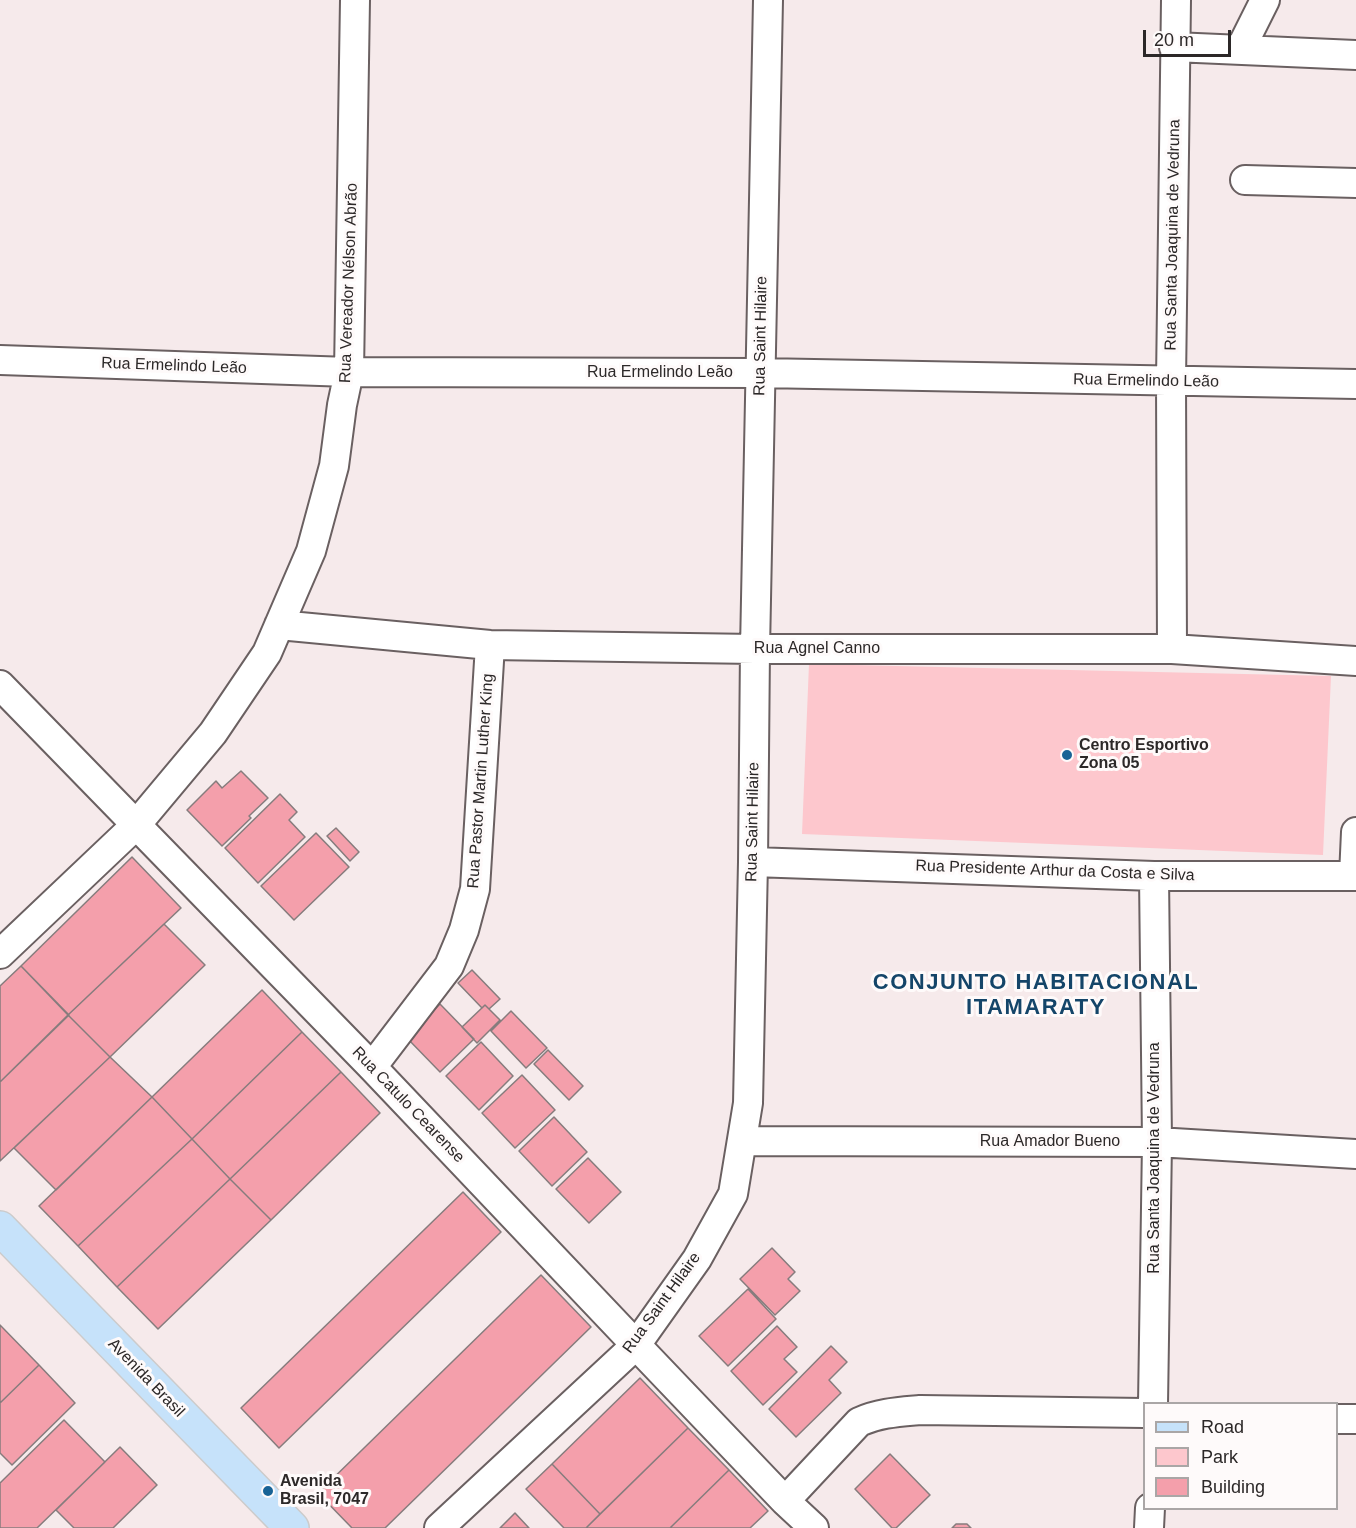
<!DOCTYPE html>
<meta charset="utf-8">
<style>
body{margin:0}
#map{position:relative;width:1356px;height:1528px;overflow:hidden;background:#f6eaeb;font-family:Arial,sans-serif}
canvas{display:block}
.legend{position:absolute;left:1143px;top:1402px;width:195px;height:108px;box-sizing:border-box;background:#fefafa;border:2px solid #aaa6a6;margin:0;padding:8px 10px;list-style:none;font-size:18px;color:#2c2828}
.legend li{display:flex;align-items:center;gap:12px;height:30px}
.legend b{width:30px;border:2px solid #aaa6a6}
.scale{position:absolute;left:1143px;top:30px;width:88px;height:27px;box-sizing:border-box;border:3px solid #2c2828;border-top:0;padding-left:8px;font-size:18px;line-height:21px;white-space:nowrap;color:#2c2828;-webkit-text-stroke:4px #fefafa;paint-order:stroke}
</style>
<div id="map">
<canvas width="1356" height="1528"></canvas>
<ul class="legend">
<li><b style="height:8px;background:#c6e2fa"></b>Road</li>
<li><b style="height:16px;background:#fdc7cd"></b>Park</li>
<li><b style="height:16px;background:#f49fab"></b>Building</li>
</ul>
<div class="scale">20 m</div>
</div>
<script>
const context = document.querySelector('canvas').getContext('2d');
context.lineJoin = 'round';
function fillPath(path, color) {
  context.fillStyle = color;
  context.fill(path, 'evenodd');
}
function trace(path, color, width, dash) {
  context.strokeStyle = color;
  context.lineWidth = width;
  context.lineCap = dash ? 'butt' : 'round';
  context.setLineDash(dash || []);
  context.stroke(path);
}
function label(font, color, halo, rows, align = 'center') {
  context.font = font + ' Arial,sans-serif';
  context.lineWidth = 6;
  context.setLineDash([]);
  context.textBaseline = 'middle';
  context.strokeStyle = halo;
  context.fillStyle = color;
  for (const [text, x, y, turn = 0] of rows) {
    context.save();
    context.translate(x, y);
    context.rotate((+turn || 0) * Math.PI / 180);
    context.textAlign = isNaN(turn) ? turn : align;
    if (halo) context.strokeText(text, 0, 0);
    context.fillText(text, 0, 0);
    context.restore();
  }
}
fillPath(new Path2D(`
 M809,664L1331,676L1323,855L802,834Z`), '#fdc7cd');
const building = new Path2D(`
 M241,771L268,798L249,816L251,818L222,846L187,810L216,781L222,788Z
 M280,794L297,812L289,820L305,837L258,883L225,848Z
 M336,828L359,852L350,861L327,836Z
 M316,833L349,867L294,920L261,886Z
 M132,857L181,908L68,1015L21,966Z
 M164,924L205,965L110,1057L68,1015Z
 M21,966L69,1015L0,1082V986Z
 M472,970L500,999L489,1009L485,1005L482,1008L458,983Z
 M262,990L302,1032L192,1139L152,1097Z
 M440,1004L474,1039L440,1072L406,1037Z
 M485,1005L500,1020L477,1043L462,1027Z
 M511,1011L547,1048L526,1068L491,1031Z
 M68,1015L110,1057L0,1161V1082Z
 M302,1032L341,1072L230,1179L192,1139Z
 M481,1042L513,1076L479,1110L446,1076Z
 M548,1050L583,1086L569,1100L534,1064Z
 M110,1057L152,1097L56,1190L14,1148Z
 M341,1072L380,1113L271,1220L230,1179Z
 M522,1075L555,1110L515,1148L482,1113Z
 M152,1097L192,1139L78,1246L39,1206Z
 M554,1117L587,1152L552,1186L519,1151Z
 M192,1139L230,1179L117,1287L78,1246Z
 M588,1158L621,1192L589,1223L556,1189Z
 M230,1179L271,1220L158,1329L117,1287Z
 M463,1192L501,1232L279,1448L241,1408Z
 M772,1248L795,1272L788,1279L800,1291L775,1315L740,1279Z
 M541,1275L591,1327L385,1528H352L318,1493Z
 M748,1289L776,1319L728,1366L699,1336Z
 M0,1325L39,1365L0,1403Z
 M777,1326L797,1347L784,1359L797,1372L763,1405L731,1371Z
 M831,1346L847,1362L829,1380L841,1393L796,1437L769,1409Z
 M39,1365L75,1403L12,1465L0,1453V1403Z
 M640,1378L688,1428L600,1514L552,1464Z
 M64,1420L105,1462L37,1528H0V1483Z
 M688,1428L729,1470L670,1528H586Z
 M120,1447L157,1485L113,1528H74L56,1510Z
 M890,1454L930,1495L896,1528H892L855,1489Z
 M552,1464L600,1514L586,1528H564L526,1489Z
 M729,1470L768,1511L750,1528H670Z
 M515,1513L529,1528H500Z
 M956,1524H967L971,1528H952Z`);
fillPath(building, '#f49fab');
trace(building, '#867c7d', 1.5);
const minor = new Path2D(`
 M1174,47L1356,55
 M1240,50L1265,0
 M1245,180L1356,183
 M0,360L349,372L760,373L1356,384
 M279,625L490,645L755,649H1172L1356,661
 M1172,649L1171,381L1176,0
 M0,685L372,1067L636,1345L785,1501L814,1528
 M753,862L1154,876H1356
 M1354,876L1356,832
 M0,954L136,825L213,733L267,653L311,551L334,466L342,405L349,372L355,0
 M372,1067L449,966L464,930L475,889L490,645
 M743,1141L1157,1142L1356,1154
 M1153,1404L1157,1142L1154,876
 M1336,1419H1356
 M785,1501L859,1422C879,1413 898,1412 920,1410L1144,1413
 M439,1528L636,1345L697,1259L733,1194L748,1103L753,862L755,649L768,0
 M1149,1528L1150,1508`);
const major = new Path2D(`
 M0,1228L292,1528`);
trace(minor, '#6a6061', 32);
trace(major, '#cccbcb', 36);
trace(minor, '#fff', 28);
trace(major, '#c6e2fa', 33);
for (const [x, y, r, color] of [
 [1067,755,6,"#186396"],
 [268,1491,6,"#186396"]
]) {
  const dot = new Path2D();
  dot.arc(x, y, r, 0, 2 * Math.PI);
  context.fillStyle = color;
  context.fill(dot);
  trace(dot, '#fefafa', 2);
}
label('16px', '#2c2828', '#fefafa', [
 ["Rua Santa Joaquina de Vedruna",1173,235,-89],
 ["Rua Vereador Nélson Abrão",349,283,-88],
 ["Rua Saint Hilaire",761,336,-89],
 ["Rua Ermelindo Leão",174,366,2],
 ["Rua Ermelindo Leão",660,373],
 ["Rua Ermelindo Leão",1146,381,1],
 ["Rua Agnel Canno",817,649],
 ["Rua Pastor Martin Luther King",481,781,-86],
 ["Rua Saint Hilaire",753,822,-89],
 ["Rua Presidente Arthur da Costa e Silva",1055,871,2],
 ["Rua Catulo Cearense",408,1105,46],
 ["Rua Amador Bueno",1050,1142],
 ["Rua Santa Joaquina de Vedruna",1155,1158,-90],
 ["Rua Saint Hilaire",662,1303,-54],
 ["Avenida Brasil",146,1378,46]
]);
label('bold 16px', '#2c2828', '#fefafa', [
 ["Centro Esportivo",1079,746],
 ["Zona 05",1079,764],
 ["Avenida",280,1482],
 ["Brasil, 7047",280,1500]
], 'left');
context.letterSpacing = '1.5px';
label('bold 22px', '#144569', '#fefafa', [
 ["CONJUNTO HABITACIONAL",1036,983],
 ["ITAMARATY",1036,1008]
]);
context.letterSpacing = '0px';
</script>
